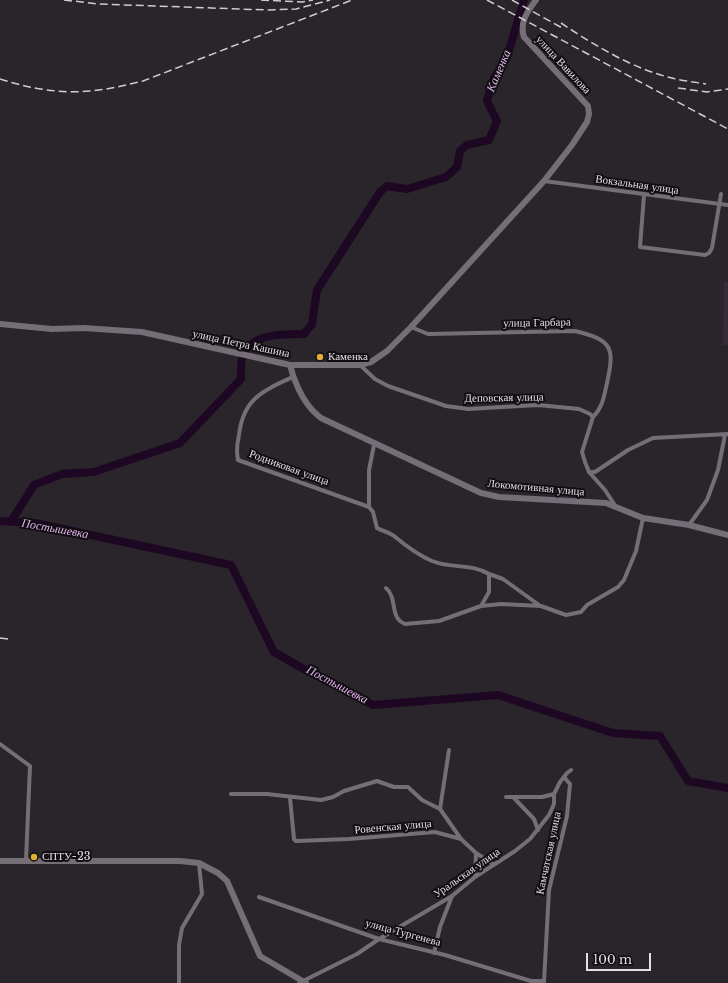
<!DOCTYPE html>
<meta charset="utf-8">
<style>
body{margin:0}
#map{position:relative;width:728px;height:983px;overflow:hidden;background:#2a242b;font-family:"Libre Baskerville",serif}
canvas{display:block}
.scale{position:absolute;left:586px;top:953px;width:65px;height:18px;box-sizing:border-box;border:2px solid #e3dfe4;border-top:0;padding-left:5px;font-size:12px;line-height:14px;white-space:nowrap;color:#e3dfe4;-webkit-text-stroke:3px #110e12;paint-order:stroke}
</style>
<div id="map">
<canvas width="728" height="983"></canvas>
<div class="scale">100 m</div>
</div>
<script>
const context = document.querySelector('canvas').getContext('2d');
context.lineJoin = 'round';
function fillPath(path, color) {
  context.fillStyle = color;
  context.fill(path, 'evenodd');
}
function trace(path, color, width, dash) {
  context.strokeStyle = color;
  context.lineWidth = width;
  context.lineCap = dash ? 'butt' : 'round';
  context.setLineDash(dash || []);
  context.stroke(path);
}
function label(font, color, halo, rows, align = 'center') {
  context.font = font + ' "Libre Baskerville",serif';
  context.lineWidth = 4;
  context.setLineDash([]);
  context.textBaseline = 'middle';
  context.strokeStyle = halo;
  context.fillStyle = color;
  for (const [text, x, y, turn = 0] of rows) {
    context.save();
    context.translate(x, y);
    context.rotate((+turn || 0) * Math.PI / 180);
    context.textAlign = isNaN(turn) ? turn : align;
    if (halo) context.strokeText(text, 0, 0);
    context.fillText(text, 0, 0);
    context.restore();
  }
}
fillPath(new Path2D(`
 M724,282H728V345H723Z`), '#362c38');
trace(new Path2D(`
 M12,520L34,485L62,474L94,472L180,443L241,379C241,369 240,356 247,348C260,333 287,334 304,334L312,324L317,290L380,192L387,186L407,189L446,177L457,167L460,151L467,145L489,140L497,121L487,101L494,78L507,57L524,0
 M0,521L35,523L231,565L274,652L302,668L373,705L498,695L613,733L660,736L688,781L728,788`), '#1e0723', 8);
trace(new Path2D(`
 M544,181L728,205
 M644,195L640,247L705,255L709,253L712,248L721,194
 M411,327L428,334L575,331C612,340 615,347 607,383C604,396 603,407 593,417
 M360,365L375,379L388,386L446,406L468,409L538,405L579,409L590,414L593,417L582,452L585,462L589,472L605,490L616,507
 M293,377C262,391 243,399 239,435C237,444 236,451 238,460L369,507L373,512L377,528C382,531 389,532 394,536C406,546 418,555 432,561C451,569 471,563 489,574V592L481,606
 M589,472H595L628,450L653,438L728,434
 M369,507V470L374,445
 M689,525L707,500L718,470L725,435
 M489,574L503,579L539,605
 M386,588C398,598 389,618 405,624L439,621L481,606L501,604L541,606L566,615L581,612L587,605L618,587L624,580L636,551L643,518
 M0,744L30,766L26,860
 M449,750L440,809L461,839L476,853L475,877
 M231,794H267L321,800L333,797L344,791L377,781L394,787H408L422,800L440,809
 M506,797H542L554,794
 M290,798L294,839L296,841L349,839L435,832L461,839
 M514,798L534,819L538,830
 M476,853L493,864
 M259,897L379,939L445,955L531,981H543
 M434,953L440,927L452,896
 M544,982L549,890L567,816L570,784L564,777
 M179,983V945L182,928L202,894L199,863
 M299,983L357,954L379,939L452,896L475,877L515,851L530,839L549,815L554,804V794L560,782L567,773L571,770`), '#756e77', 4);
trace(new Path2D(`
 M0,324L52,329L84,328L142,332L290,365H360L371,362L387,351L411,327L544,181L572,145L587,122L589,114L588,106L524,37C519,22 528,11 536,0
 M290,365C295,384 305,406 321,418L481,493L499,497L606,503L643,518L689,525L728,535
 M0,861H180L199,863L218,873L227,881L260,956L306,983`), '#756e77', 6);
trace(new Path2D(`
 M64,0L99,4L268,10L296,9L330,0
 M261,0L302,2L313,0
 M487,0L728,129
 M512,0L564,29
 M561,23C594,45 633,69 672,78C683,81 695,82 706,84
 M0,79C28,88 59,94 89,91C107,90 125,85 143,81L352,0
 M678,88L707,92L728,89
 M0,638L9,639`), '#d0ccd1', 1.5, [8, 4]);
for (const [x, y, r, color] of [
 [320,357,4,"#dcb233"],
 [34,857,4,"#dcb233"]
]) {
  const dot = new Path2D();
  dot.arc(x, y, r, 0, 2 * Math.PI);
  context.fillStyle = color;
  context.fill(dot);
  trace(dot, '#110e12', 1.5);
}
label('11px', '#e3dfe4', '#110e12', [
 ["улица Вавилова",563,65,47],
 ["Вокзальная улица",637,185,8],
 ["улица Гарбара",537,323,-1],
 ["улица Петра Кашина",241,344,12],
 ["Деповская улица",504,398,-1],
 ["Родниковая улица",289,468,20],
 ["Локомотивная улица",536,488,5],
 ["Ровенская улица",393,827,-5],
 ["Камчатская улица",549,853,-78],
 ["Уральская улица",467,873,-35],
 ["улица Тургенева",403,933,15]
]);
label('11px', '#e3dfe4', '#110e12', [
 ["Каменка",328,357],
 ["СПТУ-23",42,857]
], 'left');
label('italic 12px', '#e1b2eb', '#110e12', [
 ["Каменка",499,71,-67],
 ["Постышевка",55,529,10],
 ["Постышевка",337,685,28]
]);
</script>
